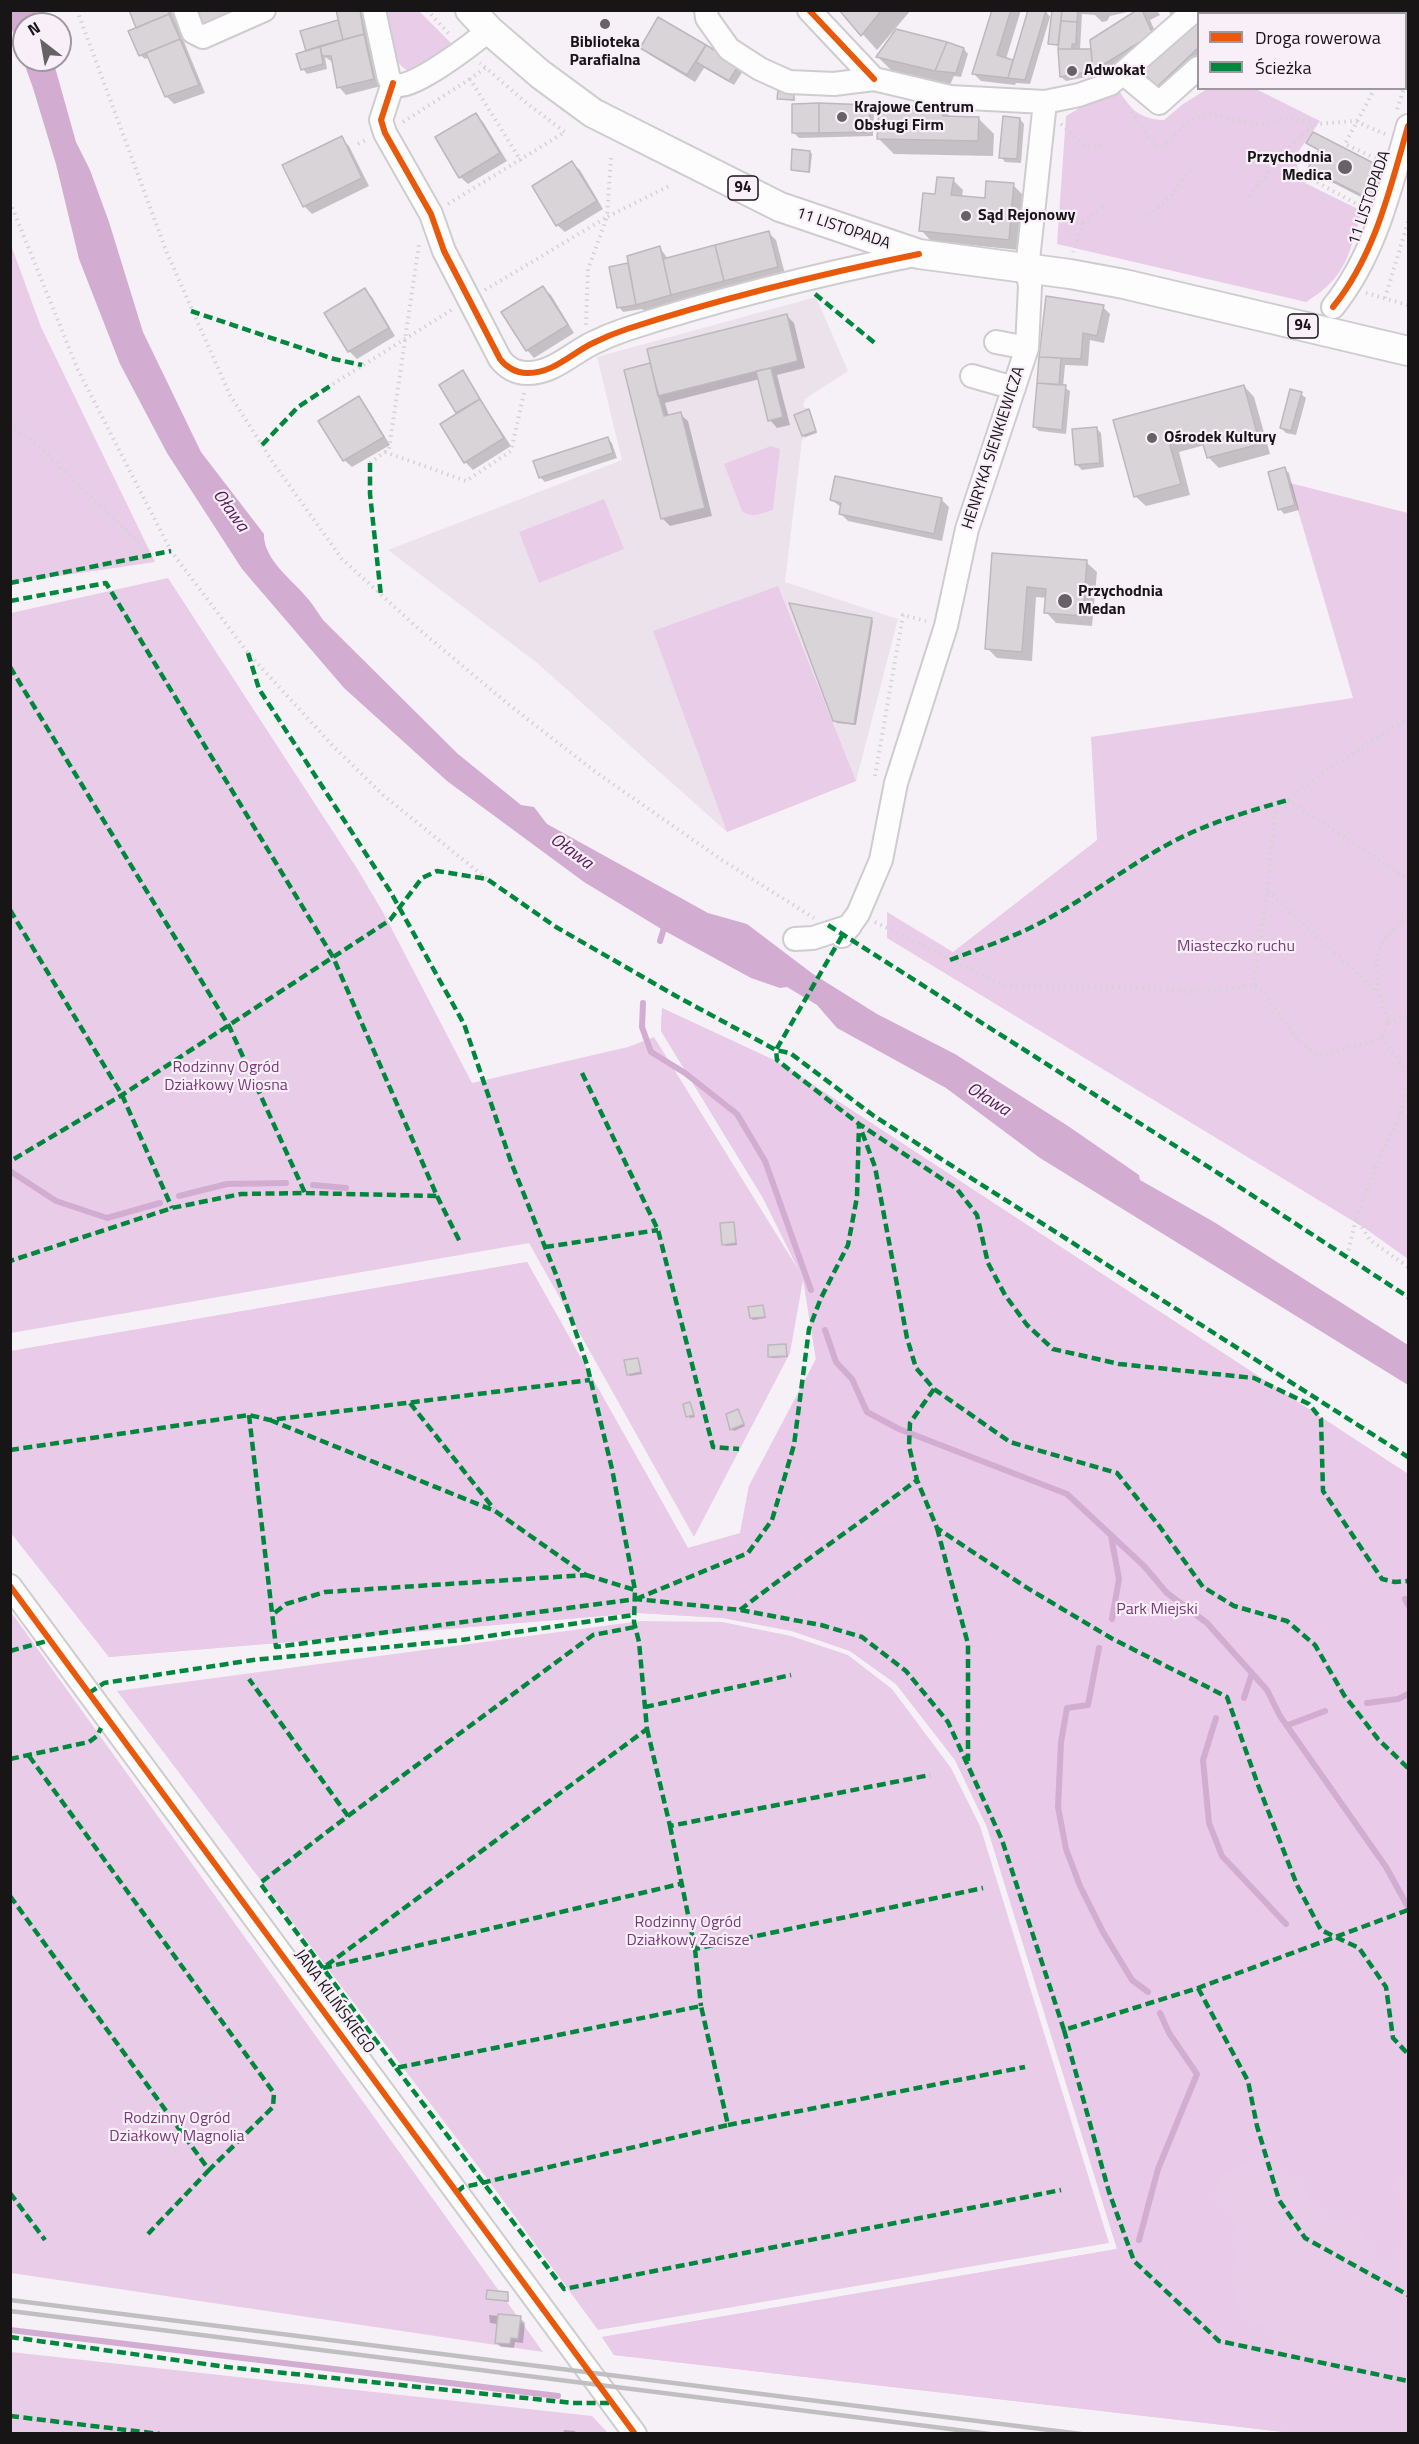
<!DOCTYPE html>
<meta charset="utf-8">
<style>
body{margin:0}
#map{position:relative;width:1419px;height:2444px;overflow:hidden;background:#f6f1f6;font-family:"Titillium Web",sans-serif}
canvas{display:block}
.frame{position:absolute;inset:0;border:12px solid #181517;pointer-events:none}
.legend{position:absolute;left:1197px;top:12px;width:210px;height:78px;box-sizing:border-box;background:#f8eff8;border:2px solid #9e989e;margin:0;padding:8px 10px;list-style:none;font-size:18px;color:#181517}
.legend li{display:flex;align-items:center;gap:12px;height:30px}
.legend b{width:30px;border:2px solid #9e989e}
.north{position:absolute;left:12px;top:12px;width:60px;height:60px;box-sizing:border-box;background:#f8eff8;border:2px solid #9e989e;border-radius:50%;rotate:329deg;font-size:16px;font-weight:700;line-height:24px;text-align:center;color:#181517}
.north::after{content:'';display:block;margin:auto;width:21px;height:27px;background:#666265;clip-path:polygon(50% 0,100% 100%,50% 72%,0 100%)}
</style>
<div id="map">
<canvas width="1419" height="2444"></canvas>
<div class="frame"></div>
<ul class="legend">
<li><b style="height:8px;background:#e8590c"></b>Droga rowerowa</li>
<li><b style="height:8px;background:#00873e"></b>Ścieżka</li>
</ul>
<div class="north">N</div>
</div>
<script>
const context = document.querySelector('canvas').getContext('2d');
context.lineJoin = 'round';
function fillPath(path, color) {
  context.fillStyle = color;
  context.fill(path, 'evenodd');
}
function trace(path, color, width, dash) {
  context.strokeStyle = color;
  context.lineWidth = width;
  context.lineCap = dash ? 'butt' : 'round';
  context.setLineDash(dash || []);
  context.stroke(path);
}
function label(font, color, halo, rows, align = 'center') {
  context.font = font + ' "Titillium Web",sans-serif';
  context.lineWidth = 4.5;
  context.setLineDash([]);
  context.textBaseline = 'middle';
  context.strokeStyle = halo;
  context.fillStyle = color;
  for (const [text, x, y, turn = 0] of rows) {
    context.save();
    context.translate(x, y);
    context.rotate((+turn || 0) * Math.PI / 180);
    context.textAlign = isNaN(turn) ? turn : align;
    if (halo) context.strokeText(text, 0, 0);
    context.fillText(text, 0, 0);
    context.restore();
  }
}
fillPath(new Path2D(`
 M816,297L848,371L805,399L803,407L809,409L816,431L802,440L785,582L898,619L856,781L727,832L536,662L388,550L622,460L597,357Z`), '#ece2ec');
fillPath(new Path2D(`
 M387,11H419L455,47L413,72C388,67 391,31 387,11Z
 M1116,86C1130,108 1137,119 1164,120L1183,104L1207,89H1256L1320,121L1296,155L1298,171L1305,183L1362,211C1349,254 1347,277 1306,302L1057,244L1066,116Z
 M11,245L41,327L155,562L11,583Z
 M771,446L780,449L773,510C762,513 752,519 742,511L724,464Z
 M1290,483L1408,513V1259L1366,1229L887,938V912L953,952L1097,840L1091,737L1353,698Z
 M604,499L624,549L539,583L519,532Z
 M168,578L358,870L384,914L472,1083L628,1047L654,1037L798,1269L763,1198L661,1031L662,1008L778,1062L1408,1474V2433H1293L614,2355L602,2337L1117,2249L987,1827L955,1760L896,1684L850,1651L792,1631L723,1618L639,1613L109,1657L11,1533V1351L527,1262L688,1548L740,1534L749,1486L816,1359L803,1280L790,1353L694,1537L529,1243L11,1333V613Z
 M778,586L856,781L727,832L653,631Z
 M11,1612L543,2352L11,2273Z
 M641,1621L722,1622L791,1636L848,1655L892,1689L951,1768L980,1826L1109,2243L598,2330L480,2169L117,1691Z
 M11,2352L592,2416L608,2433H11Z`), '#e9cde8');
fillPath(new Path2D(`
 M662,1008L778,1062L1408,1474V2165L1397,2179C1403,2207 1412,2237 1392,2261L1379,2259C1369,2246 1365,2232 1353,2221H1338L1321,2214L1295,2178L1264,2167L1241,2166L1220,2176L1214,2193L1231,2214L1240,2239L1231,2276L1237,2302L1251,2320L1269,2330L1274,2341L1283,2348L1408,2372V2433H1293L614,2355L602,2337L1117,2249L987,1827L955,1760L896,1684L850,1651L792,1631L723,1618L639,1613L109,1657L11,1533V1351L527,1262L688,1548L740,1533L749,1486L816,1359L803,1277L763,1198L661,1031Z`), '#e9cae8');
fillPath(new Path2D(`
 M11,10L36,11L41,24H24V60H53L76,142L90,170L109,222L143,332L201,452L264,534C263,560 294,581 309,600C314,606 318,613 323,620L458,754L521,805L534,807L547,824L708,913L747,924L813,974L877,1014L955,1054L1068,1126L1139,1175L1140,1180L1214,1222L1408,1345V1385L1040,1158L946,1088L837,1028L817,1005L787,987L780,988L751,978L663,930L584,882L447,781L344,688L242,569L167,453L120,364L79,259L56,164L33,88L11,27Z`), '#d2add1');
fillPath(new Path2D(`
 M130,10H171L205,93L174,104L166,96L150,57L145,59L140,55L139,28Z
 M338,10H364L368,40L371,43L381,86L346,95L339,87L334,63L325,57L327,69L307,74L303,69L308,51L301,32L340,21Z
 M841,10H911L877,50Z
 M995,10H1021L1006,59L1014,62L1030,10H1045L1050,17L1030,84L1016,83L1015,85L981,81L974,74Z
 M1053,10H1157L1160,15L1150,20L1160,42L1101,77L1096,72L1097,75L1066,81L1061,77L1065,45L1050,42ZM1132,11L1133,15L1090,50H1080L1082,14L1095,15L1102,22L1107,21L1110,16Z
 M1168,10H1175L1181,18L1172,17Z
 M1203,10H1316L1321,14H1199Z
 M1198,14V62L1165,93L1141,68Z
 M659,19L738,66L743,71L734,85L704,68L695,82L650,55L642,48Z
 M894,31L964,49L968,54L961,77L954,76L950,85L893,72L878,57L896,32Z
 M793,93L795,101L778,98Z
 M870,106L874,111L873,136L799,138L794,133Z
 M942,109L951,117L979,119L994,134L993,156L894,154L879,139Z
 M475,114L483,122L507,161L468,184L460,177Z
 M1020,119L1024,124L1021,163L1005,162L1001,157Z
 M1313,134L1384,209L1318,175L1310,167L1320,152L1308,142Z
 M341,138L349,146L369,186L312,214L305,207L284,166Z
 M810,152L812,154L810,173L794,171L792,169Z
 M572,163L580,170L603,209L565,232L557,225Z
 M953,180L963,190L962,197L986,199L1013,185L1023,195L1019,250L931,241L921,230L936,196Z
 M769,233L776,240L785,274L645,311L642,309L623,312L619,307L627,265L631,268L660,248L668,259Z
 M543,288L551,295L574,333L534,358L527,350Z
 M365,290L372,297L395,336L357,359L349,351L326,313Z
 M1103,307L1110,314L1104,343L1090,340L1088,366L1065,365L1063,387L1070,391L1066,434L1039,431L1034,427L1041,357Z
 M786,315L794,323L805,368L777,375L790,425L777,428L770,420L760,379L665,403L669,417L680,414L688,421L712,516L670,526L662,518L625,371L652,365Z
 M462,372L511,446L473,470L465,462L442,424L459,414L441,385Z
 M1244,386L1254,397L1270,454L1219,468L1208,457L1205,445L1179,452L1190,495L1146,506L1135,496L1115,421Z
 M1301,394L1306,398L1296,435L1286,433L1281,428Z
 M358,398L366,406L390,445L352,467L344,460Z
 M810,413L817,433L805,437L803,435Z
 M1096,428L1101,433L1104,467L1082,470L1077,465Z
 M607,438L612,443L617,458L545,482L540,477Z
 M1284,469L1289,473L1299,510L1284,514L1280,509Z
 M832,500H942L949,507L942,541L848,521L841,514L842,508Z
 M994,555L1086,562L1097,572L1092,626L1056,623L1046,612L1047,598L1036,597L1032,661L997,658L987,648Z
 M871,619L873,621L856,725L837,723L834,720Z
 M734,1223L737,1245L726,1246L724,1244Z
 M763,1307L766,1318L753,1320L751,1318Z
 M785,1346L788,1357L772,1358L770,1356Z
 M638,1359L642,1374L630,1376L628,1374Z
 M690,1404L695,1417L690,1418L688,1416Z
 M739,1413L745,1426L734,1431L732,1429Z
 M508,2294L509,2302L488,2299Z
 M489,2315L520,2318L525,2323L523,2343L515,2342L514,2348L501,2347L496,2342L498,2324L490,2323Z
 M564,2430L575,2431L577,2434H563Z`), '#0003');
trace(new Path2D(`
 M660,941L665,925
 M643,1003L642,1027L651,1052L685,1073L737,1114L765,1161L811,1290
 M10,1171L56,1201L107,1218L160,1203
 M313,1185L346,1188
 M179,1196L227,1184L286,1183
 M825,1330L836,1362L852,1379L867,1412L899,1429L1067,1494L1144,1566L1167,1593L1207,1623L1267,1690L1280,1716L1386,1867L1408,1907
 M1111,1536L1119,1579L1112,1619
 M1405,1599L1408,1605
 M1099,1648L1088,1705L1067,1708L1061,1742L1058,1807L1066,1849L1080,1886L1103,1932L1132,1980L1148,1992
 M1244,1698L1252,1673
 M1367,1703L1398,1699L1408,1694
 M1216,1718L1203,1760L1209,1823L1222,1856L1286,1924
 M1288,1725L1325,1711
 M1139,2240L1158,2169L1197,2074L1169,2033L1160,2013
 M10,2330L558,2396`), '#d2add1', 6);
const building = new Path2D(`
 M129,10H168L169,14L136,28Z
 M196,10H246L202,27Z
 M336,10H360L364,34L343,40Z
 M839,10H882L861,36Z
 M992,10H1011L997,55L1013,60L1008,78L972,74Z
 M1028,10L1046,11L1025,80L1008,78Z
 M1052,10H1062L1058,45L1048,44Z
 M1062,10H1078L1077,22L1061,21Z
 M1137,10H1142L1153,34L1093,71L1090,40Z
 M1201,10H1238L1235,14H1198V48L1157,87L1139,68Z
 M1245,10H1316L1314,14H1249Z
 M169,14L180,39L139,56L128,31Z
 M658,17L706,45L687,75L640,48Z
 M338,20L343,40L306,51L300,31Z
 M1061,21L1077,22L1076,44H1072V49H1058Z
 M896,29L947,42L935,71L876,57Z
 M364,34L374,79L337,88L331,56H322L320,46Z
 M180,39L199,85L165,97L146,53Z
 M947,42L964,48L956,73L935,71Z
 M706,45L739,65L729,81L696,62Z
 M320,46L323,64L301,70L296,54Z
 M1058,49H1091L1093,71L1060,77Z
 M778,90L794,91V100L777,99Z
 M819,103L870,105L869,132L819,133Z
 M819,103V133H792V104Z
 M879,105L943,108V116L979,117L978,141L877,139Z
 M476,113L500,153L459,178L435,137Z
 M1003,116L1020,118L1017,159L999,158Z
 M1313,132L1387,170L1377,203L1308,168L1319,150L1306,143Z
 M342,136L362,178L303,207L282,165Z
 M792,149L810,151L809,172L791,170Z
 M572,161L597,201L556,226L532,186Z
 M937,177L954,178L951,195L985,198L986,181L1014,183L1009,240L919,231L923,193L935,194Z
 M769,231L778,267L724,281L715,245Z
 M715,245L724,281L671,295L663,259Z
 M660,246L671,295L636,305L627,256Z
 M628,263L636,305L617,308L609,267Z
 M543,286L568,325L526,351L501,312Z
 M365,288L389,328L348,352L324,313Z
 M1046,296L1104,305L1097,336L1083,333L1081,359L1039,357Z
 M787,314L798,361L658,396L647,349Z
 M1039,357L1061,358L1059,385L1037,383Z
 M650,363L664,416L681,412L705,508L661,519L624,370Z
 M771,368L783,417L768,421L756,371Z
 M463,370L480,399L456,413L439,385Z
 M1037,383L1066,385L1062,430L1033,427Z
 M1244,385L1260,444L1207,458L1200,434L1169,442L1181,484L1134,497L1113,420Z
 M1290,389L1302,392L1291,431L1280,428Z
 M359,396L384,437L343,461L318,421Z
 M480,399L504,438L464,463L440,424Z
 M809,409L816,431L802,436L794,415Z
 M1097,427L1100,463L1075,465L1072,429Z
 M608,437L613,453L539,478L533,461Z
 M1285,467L1295,505L1278,510L1268,472Z
 M835,476L942,498L934,534L839,514L841,503L830,500Z
 M992,553L1087,560L1083,616L1044,613L1046,589L1027,587L1022,652L985,649Z
 M789,603L872,618L854,724L833,721Z
 M734,1222L736,1243L722,1245L720,1223Z
 M763,1305L765,1317L750,1318L748,1307Z
 M786,1344L787,1356L768,1357V1345Z
 M638,1358L641,1372L627,1375L624,1360Z
 M690,1402L694,1415L686,1417L683,1404Z
 M738,1409L744,1424L730,1430L726,1414Z
 M487,2290L508,2292V2301L486,2299Z
 M498,2314L521,2316L518,2339L511,2338L510,2344L495,2343Z`);
fillPath(building, '#d8d4d8');
trace(building, '#bcb8bc', 1.5);
const minor = new Path2D(`
 M185,10L193,32L203,37L264,10
 M374,10L388,75C389,79 391,84 396,85C413,90 475,42 489,30
 M706,10L707,18L729,49L760,69L789,82L834,84L874,79L950,97L1045,102L1079,95L1110,84L1195,10
 M809,10L874,79
 M1373,10L1378,14
 M1406,31L1408,33
 M1123,73L1159,103L1198,68
 M393,83L381,120L385,133L431,214L444,251L500,359C506,367 516,373 527,373C552,374 572,353 593,343C603,338 615,333 627,329C722,298 821,274 919,254
 M1333,307C1375,255 1390,189 1408,126
 M996,342L1027,348
 M972,376L1014,388
 M842,936L858,914L881,860L896,783L946,626L967,529L1027,348L1030,286L1027,269L1045,102
 M795,939L813,938L850,926
 M10,1586L635,2434`);
const major = new Path2D(`
 M470,10L489,30L540,74L593,113L780,207L919,254L1070,274L1124,284L1408,351`);
trace(minor, '#cfcccf', 26);
trace(major, '#cfcccf', 32);
trace(new Path2D(`
 M77,10L167,253L230,395L274,464L342,559L421,631L508,704L597,773L722,860L814,918
 M427,10L450,35
 M1406,60L1408,65
 M485,68L470,79L521,161
 M1406,85L1408,74
 M1375,88L1345,144L1379,160
 M1124,102L1157,147L1164,146L1191,119L1209,114L1256,124L1267,123L1291,117L1316,124L1355,121L1387,135
 M1397,109L1404,88
 M403,122L470,79
 M1061,124L1086,147L1102,145
 M358,144L368,139
 M611,158L607,217L671,185
 M1278,161L1288,148L1314,124
 M1249,196L1278,161L1364,208
 M10,202L78,370L171,551L248,653L332,745L383,795L487,879
 M448,204L565,132L529,105L480,63
 M1149,216L1170,197L1189,171
 M1053,219L1083,223L1073,252
 M1083,223L1103,206
 M485,290L607,217L588,269L586,325
 M1366,293L1408,305
 M1385,298L1408,222
 M333,384L453,309
 M10,425L40,447L152,555
 M385,452L466,481L511,451L524,393
 M370,463L389,449L419,244
 M875,776L903,615L926,621
 M1288,800L1408,879
 M1268,891L1377,992
 M875,922L994,981L1009,986L1123,987L1201,992L1254,985L1263,991C1277,1010 1300,1051 1322,1056L1381,1038L1388,1022C1380,998 1368,963 1385,939C1391,931 1401,923 1408,916
 M1254,985L1267,891L1275,815L1288,800L1324,772L1408,718
 M1388,1022L1408,1015
 M1381,1038L1408,1072
 M1408,1083L1400,1116L1381,1155L1356,1218L1370,1240L1408,1267
 M1347,1256L1356,1219`), '#d4d3d4', 4, [1.5, 4.5]);
trace(minor, '#fefdfe', 22);
trace(major, '#fefdfe', 28);
trace(new Path2D(`
 M10,2300L1081,2434
 M10,2311L990,2434`), '#c0bfc0', 4.5);
trace(new Path2D(`
 M815,294L876,344
 M191,311L334,359L362,365
 M262,445L298,407L333,384
 M370,463V494L381,596
 M10,583L171,551
 M10,601L106,583L333,957L437,1196L305,1193
 M248,653L259,689L390,891L464,1024L511,1162L557,1277L587,1365L612,1469L635,1590L634,1622L639,1642L647,1729L323,1968L260,1883L348,1816L249,1679
 M10,667L229,1026L305,1193L241,1194L172,1208L10,1261
 M10,910L122,1095L172,1208
 M828,925L1221,1175L1408,1297
 M842,936L776,1050L777,1060L859,1124L957,1189L977,1215L988,1263L1005,1295L1027,1325L1053,1349L1119,1364L1254,1378L1309,1404L1321,1419L1323,1491L1382,1579L1395,1582L1408,1581
 M950,960C984,947 1020,935 1051,917C1094,893 1132,863 1176,840C1211,822 1250,811 1288,800
 M582,1073L658,1230L713,1447L739,1449
 M14,1159L122,1095L390,920L422,878L437,871L487,879L556,927L676,996L776,1050L790,1053L874,1116L1408,1457
 M437,1196L460,1242
 M545,1247L658,1230
 M934,1389L910,1423L909,1446L917,1480L937,1528L1024,1586L1111,1638L1227,1697L1258,1785L1297,1885L1321,1930L1359,1948L1386,1987L1393,2038L1408,2054
 M410,1403L494,1509
 M249,1415L276,1647L636,1599L740,1610L821,1625L862,1637L906,1671L948,1722L1002,1840L1064,2030
 M270,1420L495,1511L586,1575L325,1592L286,1604L272,1615
 M10,1450L249,1415L270,1420L590,1380
 M937,1528L968,1644V1761
 M586,1575L635,1590
 M636,1599L748,1553L772,1520L794,1445L809,1329L821,1298L848,1245L857,1197L859,1124L875,1167L907,1338L916,1368L934,1389L1010,1442L1117,1473L1160,1527L1203,1587L1234,1606L1287,1621L1315,1645L1344,1695L1378,1739L1408,1768
 M740,1610C798,1565 859,1524 917,1480
 M10,1651L51,1640
 M89,1693L104,1683L253,1660L461,1640L634,1615
 M645,1707L791,1675
 M647,1729L670,1826L930,1775
 M29,1756L274,2093L273,2107L209,2170
 M10,1759L89,1742L97,1736L101,1728
 M348,1816L593,1635L635,1627
 M670,1826L695,1949L983,1888
 M10,1896L209,2170L148,2234
 M1408,1910L1198,1988L1064,2030L1109,2192L1134,2261L1219,2341L1408,2381
 M695,1949L701,2006
 M1198,1988L1248,2081L1257,2126L1279,2200L1305,2238L1408,2295
 M396,2068L564,2289L1061,2190
 M728,2125L1025,2067
 M457,2192L463,2187L473,2185L728,2125L701,2006L396,2068L323,1968L680,1884
 M10,2193L45,2240
 M10,2337L227,2367L573,2403H612
 M10,2416L160,2434`), '#00873e', 4.5, [9, 4.5]);
trace(new Path2D(`
 M809,10L874,79
 M393,83L381,120L385,133L431,214L444,251L500,359C506,367 516,373 527,373C552,374 572,353 593,343C603,338 615,333 627,329C722,298 821,274 919,254
 M1333,307C1375,255 1390,189 1408,126
 M10,1586L635,2434`), '#e8590c', 6);
for (const [x, y, r, color] of [
 [605,24,6,"#666265"],
 [1072,71,6,"#666265"],
 [842,117,6,"#666265"],
 [1345,167,8,"#666265"],
 [966,216,6,"#666265"],
 [1152,438,6,"#666265"],
 [1065,601,8,"#666265"]
]) {
  const dot = new Path2D();
  dot.arc(x, y, r, 0, 2 * Math.PI);
  context.fillStyle = color;
  context.fill(dot);
  trace(dot, '#f8eff8', 2);
}
for (const [x, y, w] of [
 [743,188,30],
 [1303,326,30]
]) {
  const box = new Path2D();
  box.roundRect(x - w / 2, y - 12, w, 24, 4.5);
  context.fillStyle = '#f8eff8';
  context.fill(box);
  trace(box, '#181517', 1.5);
}
label('bold 15px', '#181517', null, [
 ["94",743,188],
 ["94",1303,326]
]);
label('bold 16px', '#181517', '#f8eff8', [
 ["Biblioteka",605,43,"center"],
 ["Parafialna",605,61,"center"],
 ["Adwokat",1084,71],
 ["Krajowe Centrum",854,108],
 ["Obsługi Firm",854,126],
 ["Przychodnia",1332,158,"right"],
 ["Medica",1332,176,"right"],
 ["Sąd Rejonowy",978,216],
 ["Ośrodek Kultury",1164,438],
 ["Przychodnia",1078,592],
 ["Medan",1078,610]
], 'left');
label('16px', '#181517', '#f8eff8', [
 ["11 LISTOPADA",1370,198,-71],
 ["11 LISTOPADA",843,229,19],
 ["HENRYKA SIENKIEWICZA",994,448,-72],
 ["JANA KILIŃSKIEGO",334,2002,54]
]);
label('16px', '#783b79', '#f8eff8', [
 ["Miasteczko ruchu",1236,947],
 ["Rodzinny Ogród",226,1068],
 ["Działkowy Wiosna",226,1086],
 ["Park Miejski",1157,1610],
 ["Rodzinny Ogród",688,1923],
 ["Działkowy Zacisze",688,1941],
 ["Rodzinny Ogród",177,2119],
 ["Działkowy Magnolia",177,2137]
]);
label('italic 18px', '#571a58', '#f8eff8', [
 ["Oława",230,511,54],
 ["Oława",571,852,36],
 ["Oława",988,1100,32]
]);
</script>
